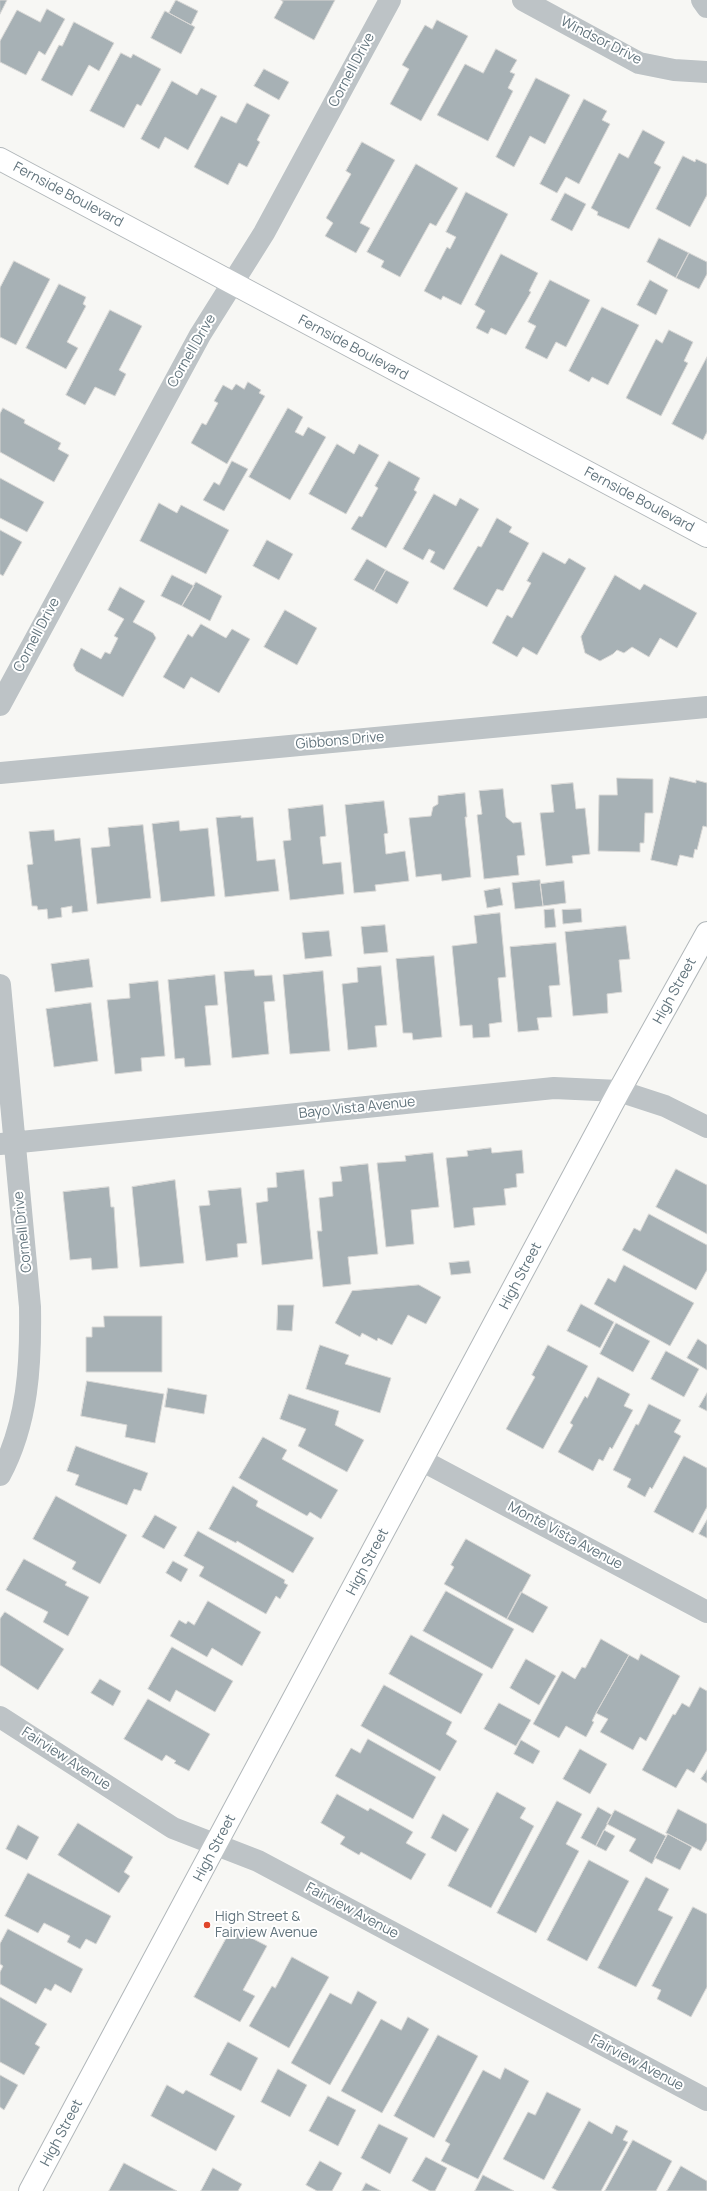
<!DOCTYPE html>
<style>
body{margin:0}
canvas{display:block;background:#f7f7f4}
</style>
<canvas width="707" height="2191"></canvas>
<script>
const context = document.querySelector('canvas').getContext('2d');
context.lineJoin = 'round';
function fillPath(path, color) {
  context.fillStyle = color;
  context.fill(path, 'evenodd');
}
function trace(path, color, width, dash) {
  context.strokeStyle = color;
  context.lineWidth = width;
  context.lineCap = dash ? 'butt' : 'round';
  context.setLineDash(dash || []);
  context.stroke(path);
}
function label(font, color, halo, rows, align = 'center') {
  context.font = font + ' Manrope,sans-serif';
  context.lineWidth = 4;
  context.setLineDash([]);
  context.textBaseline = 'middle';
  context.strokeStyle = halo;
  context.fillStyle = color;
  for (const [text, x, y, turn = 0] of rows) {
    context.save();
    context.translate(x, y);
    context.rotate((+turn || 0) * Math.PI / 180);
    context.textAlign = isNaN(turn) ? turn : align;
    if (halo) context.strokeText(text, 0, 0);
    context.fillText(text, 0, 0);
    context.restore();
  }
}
const building = new Path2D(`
 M0,0H7L0,14Z
 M176,0L198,11L191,25L169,13Z
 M281,0H335L314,40L274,18L283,2Z
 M47,9L65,19L45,55L39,51L26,75L0,62V41L17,10L40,22Z
 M165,11L195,27L181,54L151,38Z
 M437,20L468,36L421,121L390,104L409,69L402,65L425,25L432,29Z
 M74,22L114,43L99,71L89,65L72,96L41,80L59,45L62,46Z
 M496,49L517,60L510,72L515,74L508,88L513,91L488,141L437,115L465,64L483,73Z
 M121,53L131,58L133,54L161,69L141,106L137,104L124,128L90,111Z
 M264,69L289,82L279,100L254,86Z
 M536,78L570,95L545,144L530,136L514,167L496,157Z
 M172,81L197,95L201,88L217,96L188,150L165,137L159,149L141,139Z
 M584,99L607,111L602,120L610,124L579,184L566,177L557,193L540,184Z
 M247,103L270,115L257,140L260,142L247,167L239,163L228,185L194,167L221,116L236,123Z
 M643,130L665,142L654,163L661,167L629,229L597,215L598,212L591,208L619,153L628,158Z
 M362,142L395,160L360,223L370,228L356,253L325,236L333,223L326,218L351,174L346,171Z
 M683,156L695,162L696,159L707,164V195L690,227L656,209Z
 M416,164L458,188L436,226L430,223L400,277L381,267L384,261L367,252Z
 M466,192L508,214L461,305L443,296L441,300L424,291L447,247L450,249L456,237L446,232Z
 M565,193L586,204L572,231L551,220Z
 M659,238L689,253L676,278L647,262Z
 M689,253L707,262V274L699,289L676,278Z
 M501,254L538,273L529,291L531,292L506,335L491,328L488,334L476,328L485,311L475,305Z
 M14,261L50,279L16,345L0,337V288Z
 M550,280L590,300L566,347L556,342L547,359L525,348L536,326L528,322Z
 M650,280L668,290L656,315L637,305Z
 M59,284L86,297L83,304L86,306L67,342L78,348L66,369L26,348Z
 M602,307L639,325L608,385L592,377L589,382L569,371Z
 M110,310L142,326L119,370L126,374L115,396L95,387L85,405L66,395Z
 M669,330L693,342L684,361L688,363L661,416L626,398L656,339L662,343Z
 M707,357V432L703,440L672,424Z
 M248,382L261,390L259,393L265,396L227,464L191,443L202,423L206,425L218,403L214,401L223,385L232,390L236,384L244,389Z
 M3,408L25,420L24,423L61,443L58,449L69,455L54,482L0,452V414Z
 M288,408L303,417L295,432L303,436L308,427L326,437L290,500L249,477Z
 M337,444L354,454L359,444L379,455L346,514L309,494Z
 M232,461L248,469L224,511L203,500L214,482L219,485Z
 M389,461L420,478L414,490L417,492L386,548L351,529L359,516L362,517L378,488L375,486Z
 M0,478L44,502L27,532L0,518Z
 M434,494L456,506L460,498L479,509L444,570L430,562L435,552L429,549L423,560L403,549Z
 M159,503L177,513L181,505L229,530L206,574L140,541Z
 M497,518L512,527L509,532L529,543L503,591L497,589L487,607L453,589L478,546L481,547Z
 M0,530L22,542L3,576L0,574Z
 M267,540L293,554L279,580L253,566Z
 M543,552L565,564L569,558L586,568L537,655L523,647L517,657L492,643L507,615L512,618L531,583L527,581Z
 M367,559L386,570L374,591L354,580Z
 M386,570L409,582L397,604L374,591Z
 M172,575L194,586L182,606L161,596Z
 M615,575L640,590L644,584L697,613L677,648L660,638L649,657L632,647L624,653L617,650L613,654L600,661L585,653L581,637Z
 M196,582L222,596L210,621L182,606Z
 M120,587L145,601L133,622L153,633L156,638L123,697L76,671L73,665L81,648L101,659L105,652L110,654L118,638L114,636L124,619L108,610Z
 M285,610L317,628L297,665L264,647Z
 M201,624L226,638L232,629L250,639L219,693L191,677L184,689L163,677L188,634L192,637Z
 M670,777L696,783V780L707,783V827L703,826L697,850L695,849L693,858L680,855L677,866L651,860Z
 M617,778L653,779V813H645L644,843H640V852L598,851L599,795H617Z
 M573,783L576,809L585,808L590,854L572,856L573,863L546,866L540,813L554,812L551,785Z
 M503,789L506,817L513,823L521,822L525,855L517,856L519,875L484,879L477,815L482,814L479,791Z
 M465,793L467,817H465L471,877L442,881L441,874L416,877L409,818L431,816L433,807L438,804V796Z
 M384,801L388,833L384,834L386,854L405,851L409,881L375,885L376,891L354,893L345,805Z
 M323,805L326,836L320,837L323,864L341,862L344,894L290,900L283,841L291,840L288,809Z
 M241,816V818L253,817L257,861L275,859L279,891L225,897L216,818Z
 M179,821L180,831L208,828L215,896L161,902L152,824Z
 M143,825L151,898L97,904L91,848L110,846L108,828Z
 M54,830L55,841L80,838L88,911L72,913V906L61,908L62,917L48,919L47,909L38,910L37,906H32L27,865L33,864L29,832Z
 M540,880L543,906L515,909L512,883Z
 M564,881L566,903L543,906L540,884Z
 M500,888L503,905L487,908L484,891Z
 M554,909L556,927L545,928L544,910Z
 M581,909L582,922L563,924L562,910Z
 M500,913L506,977L498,978L502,1022L489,1024L490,1037L473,1038L472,1025L460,1026L452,946L477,943L474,916Z
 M385,925L388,952L364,954L361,927Z
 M626,926L630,959L619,960L622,992L607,994L608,1013L573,1016L565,932Z
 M329,931L332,956L305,959L302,933Z
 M556,943L560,985L549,986L552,1017L537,1018L539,1030L518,1032L510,947Z
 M434,956L442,1037L413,1040L412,1033H403L396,959Z
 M89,959L93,987L55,992L51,964Z
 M381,966L387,1025L375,1026L377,1047L348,1050L342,984L358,982L357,968Z
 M254,970L255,976L272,975L275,1001L264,1002L269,1054L232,1058L224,972Z
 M323,971L330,1051L290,1054L283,975Z
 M215,975L218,1005L205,1006L211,1065L185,1067L184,1058L175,1059L168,980Z
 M158,981L165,1056L141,1058L142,1071L115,1074L107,1000L130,998L129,984Z
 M91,1003L98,1061L54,1067L46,1009Z
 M491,1148L492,1153L522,1150L524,1173L516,1174L517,1187L504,1189L506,1205L473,1208L475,1225L454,1228L446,1158L468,1156L467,1151Z
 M433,1153L439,1207L411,1210L414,1244L386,1247L377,1163L406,1161L405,1156Z
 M368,1164L378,1254L348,1257L351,1284L323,1287L317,1231H322L319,1198L333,1196L332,1182L342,1181L340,1167Z
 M676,1169L707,1185V1234L656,1207Z
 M304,1170L313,1259L262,1265L256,1203L268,1201L267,1188L277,1187L276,1173Z
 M175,1180L184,1263L140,1267L132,1187Z
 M109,1187L111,1207H114L118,1268L92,1270L91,1258L70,1260L63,1192Z
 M241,1188L247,1243L237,1244L238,1257L206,1261L199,1206L210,1205L208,1191Z
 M649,1214L707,1245V1270L696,1290L622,1250L634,1228L640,1231Z
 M469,1261L471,1273L451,1275L449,1263Z
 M624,1265L694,1303L670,1346L594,1304L608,1278L615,1282Z
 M419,1285L441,1297L426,1324L408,1315L392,1345L378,1338L377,1341L362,1333L360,1337L335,1323L352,1291Z
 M581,1304L614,1322L600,1348L567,1331Z
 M278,1305H294L292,1331L277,1330Z
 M104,1316H162V1372H86V1337H92V1327H104Z
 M616,1323L650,1341L633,1372L600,1354Z
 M698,1339L707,1345V1370L687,1358Z
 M320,1345L349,1355L345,1364L391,1378L380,1413L306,1389Z
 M548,1345L588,1366L543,1449L506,1429L535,1377L532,1375Z
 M666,1351L699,1369L684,1397L651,1379Z
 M598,1377L630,1394L624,1406L633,1410L612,1449L610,1447L603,1461L599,1459L593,1471L558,1452L573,1425L570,1423L585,1396L587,1398Z
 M87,1381L164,1394L155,1443L125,1437L127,1425L81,1416Z
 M168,1388L207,1395L204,1414L165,1407Z
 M707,1393V1411L699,1407Z
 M289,1394L339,1411L335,1425L364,1440L347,1472L298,1446L306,1429L280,1419Z
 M649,1404L681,1420L674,1432L681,1436L652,1489L650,1487L645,1497L627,1487L631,1479L613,1470L636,1424L638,1425Z
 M263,1437L287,1450L282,1459L338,1490L321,1519L310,1512L307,1516L239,1478Z
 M76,1446L148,1473L141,1491L134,1489L127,1505L75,1485L79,1475L67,1471Z
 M684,1456L707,1468V1507L693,1533L654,1512Z
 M233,1486L258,1501L256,1506L314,1538L293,1573L237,1541L236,1543L209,1529Z
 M56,1496L127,1535L100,1584L72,1569L76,1562L33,1539Z
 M155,1515L177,1527L164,1549L142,1537Z
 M707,1520V1538L699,1534Z
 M198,1531L285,1580L284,1583L288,1585L280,1599L276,1596L266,1614L199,1576L204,1567L184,1556Z
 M466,1539L531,1575L507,1619L444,1584L454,1567L451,1565Z
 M24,1559L67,1582L65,1585L89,1597L68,1636L43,1622L48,1612L6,1590Z
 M173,1561L188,1569L181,1582L166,1573Z
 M446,1591L514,1629L492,1669L423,1631Z
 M521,1592L548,1607L533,1633L507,1619Z
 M208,1601L261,1632L242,1666L212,1648L207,1657L170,1636L179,1620L186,1624L188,1621L194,1625Z
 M5,1612L64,1649L38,1690L0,1665V1619Z
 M411,1635L483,1674L461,1714L389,1674Z
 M601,1639L629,1655L596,1713L592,1721L594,1722L586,1737L566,1726L559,1738L533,1724L562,1671L575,1679L582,1667L585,1668Z
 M172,1647L233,1681L215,1712L176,1690L170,1702L148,1689Z
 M641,1654L680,1676L646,1741L640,1737L633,1750L600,1732L608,1719L596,1713L629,1655L638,1660Z
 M526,1659L556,1676L539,1705L510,1688Z
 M100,1679L121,1691L113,1706L91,1693Z
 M384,1685L452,1722L446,1734L457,1741L440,1771L361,1726Z
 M700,1687L707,1691V1750L694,1773L687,1769L676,1788L642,1770L673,1714L675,1715L682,1703L689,1707Z
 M148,1699L210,1734L189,1771L174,1763L176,1761L166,1755L162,1761L124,1739Z
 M499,1703L531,1720L516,1746L484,1729Z
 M368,1739L436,1777L413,1819L335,1776L351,1748L360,1753Z
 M521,1740L540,1751L533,1764L514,1754Z
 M580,1749L607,1764L590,1794L563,1779Z
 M707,1770V1783L701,1779Z
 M497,1792L526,1808L520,1818L534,1826L491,1908L448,1886Z
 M337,1794L368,1811L370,1808L413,1832L406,1843L426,1854L411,1880L361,1852L359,1855L340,1844L345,1837L321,1823Z
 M557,1801L582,1814L566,1844L579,1851L536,1933L497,1913Z
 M598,1807L612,1815L596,1846L581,1838Z
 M678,1809L707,1824V1840L701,1851L666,1833Z
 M615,1810L666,1836L652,1864L629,1851L636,1839L607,1824Z
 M443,1814L469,1829L456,1852L431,1838Z
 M78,1823L133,1857L124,1872L130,1876L119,1893L58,1855Z
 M18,1825L39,1837L27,1860L6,1849Z
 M604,1830L615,1836L606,1851L596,1846Z
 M668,1834L692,1847L680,1870L655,1858Z
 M589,1860L629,1881L587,1961L547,1940Z
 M28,1873L111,1916L96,1944L86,1939L80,1949L67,1942L70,1936L44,1923L38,1933L5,1916Z
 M646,1877L669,1889L658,1910L673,1917L636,1987L598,1968Z
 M693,1907L707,1914V1987L691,2017L657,1999L661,1990L652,1986Z
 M232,1928L267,1946L243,1990L255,1996L240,2022L194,1997Z
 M8,1929L83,1969L71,1993L55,1984L51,1991L45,1988L36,2004L0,1984V1972L3,1966L0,1964V1944Z
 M292,1957L329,1977L289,2048L249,2026L272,1986L275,1988Z
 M358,1991L377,2002L330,2085L291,2063L330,1993L351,2004Z
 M0,1997L47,2024L35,2044L40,2047L24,2075L0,2062Z
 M408,2017L429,2029L382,2113L341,2091L381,2019L401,2030Z
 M438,2035L478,2056L434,2138L394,2116Z
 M228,2042L258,2058L241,2091L210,2075Z
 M505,2068L529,2081L478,2179L441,2161L450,2144L445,2141L483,2070L500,2079Z
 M278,2069L307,2085L290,2117L261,2102Z
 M0,2075L18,2085L4,2110L0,2107Z
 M167,2085L183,2094L186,2090L235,2116L216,2151L151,2116Z
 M547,2092L581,2109L544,2180L503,2159L528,2112L535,2115Z
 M328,2096L356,2110L338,2146L309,2131Z
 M589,2121L612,2134L616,2125L628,2131L623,2140L628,2142L601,2191H558L552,2188Z
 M379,2124L408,2138L390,2174L361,2158Z
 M633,2140L672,2161L656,2191H605Z
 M426,2157L447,2168L435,2191H430L412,2181Z
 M320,2161L342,2173L332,2191H317L306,2185Z
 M124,2163L177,2191H109Z
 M681,2166L707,2181V2191H667Z
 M213,2168L242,2184L238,2191H201Z
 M483,2175L514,2191H475Z
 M366,2183L381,2191H362Z`);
fillPath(building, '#a7b1b5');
trace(building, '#d9d8d6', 1);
const major = new Path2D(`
 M0,159L707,536
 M30,2191L619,1091L707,933`);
trace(major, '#b1b7ba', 24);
trace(new Path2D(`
 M523,0L639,63L674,70L707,72
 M702,0L707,7
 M0,705L200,335L264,233L390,0
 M0,773L707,707
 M0,985L30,1307C31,1364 28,1423 0,1475
 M0,1144L554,1088L619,1091L665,1106L707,1127
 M423,1461L707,1612
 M0,1717L173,1828L258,1861L707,2100`), '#bdc3c6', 22);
trace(major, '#fff', 22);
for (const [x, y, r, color] of [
 [207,1925,4,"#e0462b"]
]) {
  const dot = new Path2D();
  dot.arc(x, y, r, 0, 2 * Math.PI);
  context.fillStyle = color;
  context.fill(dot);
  trace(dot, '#fff', 1.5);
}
label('14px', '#63757e', '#fff', [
 ["Windsor Drive",601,41,27],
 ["Cornell Drive",352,70,-62],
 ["Fernside Boulevard",68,195,28],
 ["Fernside Boulevard",353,348,28],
 ["Cornell Drive",192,351,-60],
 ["Fernside Boulevard",639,500,28],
 ["Cornell Drive",37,635,-62],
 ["Gibbons Drive",340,741,-5],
 ["High Street",675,991,-61],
 ["Bayo Vista Avenue",357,1108,-6],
 ["Cornell Drive",23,1232,-96],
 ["High Street",521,1276,-62],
 ["Monte Vista Avenue",565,1536,28],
 ["High Street",368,1562,-62],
 ["Fairview Avenue",66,1759,33],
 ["High Street",215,1848,-62],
 ["Fairview Avenue",352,1911,28],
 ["Fairview Avenue",637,2063,28],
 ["High Street",62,2133,-62]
]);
label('14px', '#63757e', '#fff', [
 ["High Street &",215,1917],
 ["Fairview Avenue",215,1933]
], 'left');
</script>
